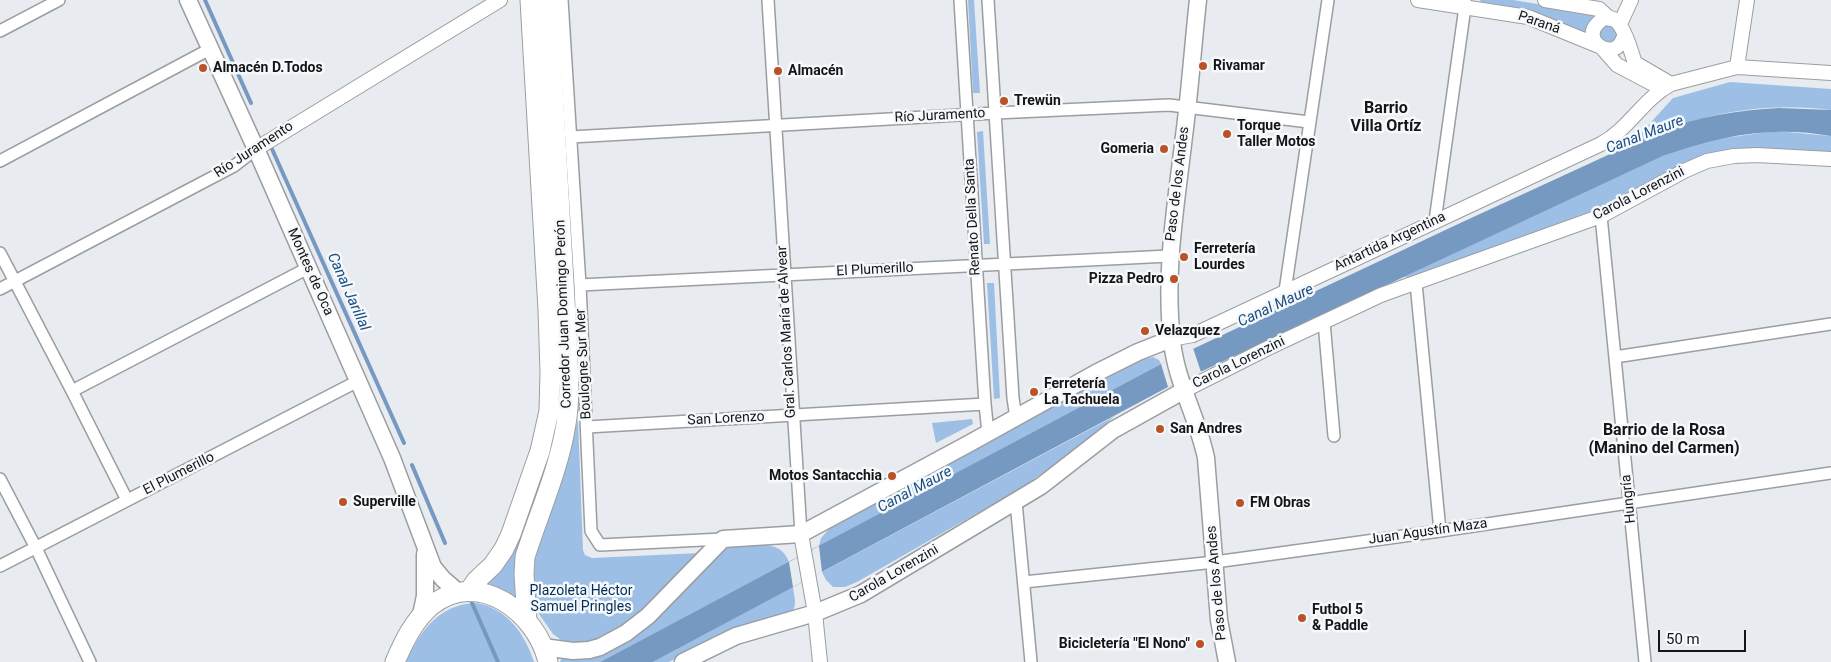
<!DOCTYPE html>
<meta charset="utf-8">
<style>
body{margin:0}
#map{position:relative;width:1831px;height:662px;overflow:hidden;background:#e8ebef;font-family:Roboto,sans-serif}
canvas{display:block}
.scale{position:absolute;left:1658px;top:630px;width:88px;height:22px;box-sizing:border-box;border:2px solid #151517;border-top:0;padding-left:6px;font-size:15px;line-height:18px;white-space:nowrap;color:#151517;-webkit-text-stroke:4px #f6f9fc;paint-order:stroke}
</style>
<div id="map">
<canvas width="1831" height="662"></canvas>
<div class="scale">50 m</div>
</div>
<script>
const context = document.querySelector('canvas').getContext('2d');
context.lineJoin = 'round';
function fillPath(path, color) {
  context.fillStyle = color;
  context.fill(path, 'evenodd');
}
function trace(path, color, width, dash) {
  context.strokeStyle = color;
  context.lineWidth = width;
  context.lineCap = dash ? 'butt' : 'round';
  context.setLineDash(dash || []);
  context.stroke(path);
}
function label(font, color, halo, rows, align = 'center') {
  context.font = font + ' Roboto,sans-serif';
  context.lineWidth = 5;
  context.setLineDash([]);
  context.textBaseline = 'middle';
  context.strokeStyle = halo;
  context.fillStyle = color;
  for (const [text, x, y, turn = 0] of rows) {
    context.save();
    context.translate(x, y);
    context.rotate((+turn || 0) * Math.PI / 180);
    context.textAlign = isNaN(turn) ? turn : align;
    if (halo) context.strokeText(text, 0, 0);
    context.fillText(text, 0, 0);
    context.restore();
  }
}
fillPath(new Path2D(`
 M968,0H974L980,93H973Z
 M1480,0H1513L1599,14L1587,34L1481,3Z
 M1603,24L1618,27V41L1601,44L1597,29Z
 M1730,82L1831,89V110C1760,101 1698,115 1633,142L1673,98Z
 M983,131L990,244H984L977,132Z
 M1768,132H1787L1831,136V153L1758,149L1414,277H1403L1663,156L1710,140Z
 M987,283H994L1000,398L994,399Z
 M1153,357L1159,360L1161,364L819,546L821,538L830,528L1025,419L1136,361Z
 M1115,416L1071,453L1021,488L857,582L845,587H833L826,580L822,572Z
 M972,419L973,424L936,443L932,423Z
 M578,420L583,550L585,555L592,558L700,553L624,627L597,641L577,644L561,640L553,634L539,614L535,602L532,559Z
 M526,515L532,517L516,574V598L500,588L484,582Z
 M758,545C773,545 783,547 789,562L600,662H560L562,657H587L723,548L730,546Z
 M793,587C794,596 798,606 791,613L723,634L669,662H653Z
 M476,603C507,608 525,634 534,662H406C420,631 439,604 476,603Z`), '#9ebfe5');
fillPath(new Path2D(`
 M1779,108L1831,110V136C1772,125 1718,136 1663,156L1168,387L653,662H600L1161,364L1456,225L1660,131C1698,117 1737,110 1779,108Z`), '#7699c1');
fillPath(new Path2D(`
 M1193,348L1201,372L1168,387L1161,364Z
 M819,546L822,572L793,587L789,562Z`), '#e8ebef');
trace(new Path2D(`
 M205,0L251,103
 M272,149L404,443
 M412,465L445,543
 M472,603L498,662`), '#7699c1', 4);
const minor = new Path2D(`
 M562,0L580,285L591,531L600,545L723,539
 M768,0L801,534
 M960,0L985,404L988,433
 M988,0L1013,398L1016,418
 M0,31L59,0
 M571,137L995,113L1169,105L1309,122
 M0,161L210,49
 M1601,216L1645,662
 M1435,221L1465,7V0
 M0,253L72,391L127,500
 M1416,283L1440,531
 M580,285L1169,256
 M0,289L234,166L256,149
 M1285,291L1328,0
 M1324,322L1334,436
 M1615,357L1831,324
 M72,391L308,268
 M587,427L985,404
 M0,479L36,548L90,662
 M1016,502L1031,662
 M0,566L358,381
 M1024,582L1215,562L1440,531L1831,473`);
const tertiary = new Path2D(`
 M1418,0L1528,17L1599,46
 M1545,0L1599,9L1610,19
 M1620,24L1631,0
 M1624,36C1616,65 1579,41 1598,23C1620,2 1630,50 1635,63L1671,84
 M1603,49L1617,65L1655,85
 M1737,67L1747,0
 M256,149L500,0
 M1171,339L1193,335L1601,144C1629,129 1643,99 1671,84L1737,67L1831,73
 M1183,391L1266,349L1381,295L1601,216L1684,171L1707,161L1734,156L1757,155L1831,159
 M801,534L815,613L820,662`);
const secondary = new Path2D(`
 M188,0L256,149L392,458L433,567L443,579L459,593
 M1198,0C1193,45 1190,91 1184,136C1176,206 1164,271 1172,341C1176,382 1198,418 1206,458L1219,620L1227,662
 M421,615L425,596V554
 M543,647L573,651L589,650L600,647L626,633L648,616L723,539L801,534L970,443L1096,373L1138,352L1171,339
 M683,662L736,636L815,613L861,594L1041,486L1113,430L1183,391`);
const trunk = new Path2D(`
 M469,591L476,581L493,565L504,549L511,534L540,451L549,411L550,372L548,310L530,0
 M527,621L524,574L525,557C539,513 559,469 566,424C571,395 568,365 567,336L548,0
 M395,662C404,641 414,620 432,605C479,568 537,613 548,662`);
trace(minor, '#9b9ea1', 14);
trace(tertiary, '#9b9ea1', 16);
trace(secondary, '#9b9ea1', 19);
trace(trunk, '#9b9ea1', 21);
trace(minor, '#fff', 11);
trace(tertiary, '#fff', 14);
trace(secondary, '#fff', 16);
trace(trunk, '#fff', 19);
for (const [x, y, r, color] of [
 [1203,66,5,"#b95326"],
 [203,68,5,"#b95326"],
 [778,71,5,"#b95326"],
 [1004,101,5,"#b95326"],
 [1227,134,5,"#b95326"],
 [1164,149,5,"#b95326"],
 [1184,257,5,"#b95326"],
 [1174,279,5,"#b95326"],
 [1145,331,5,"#b95326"],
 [1034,392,5,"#b95326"],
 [1160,429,5,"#b95326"],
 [892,476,5,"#b95326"],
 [343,502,5,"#b95326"],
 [1240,503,5,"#b95326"],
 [1302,618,5,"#b95326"],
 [1200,644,5,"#b95326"]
]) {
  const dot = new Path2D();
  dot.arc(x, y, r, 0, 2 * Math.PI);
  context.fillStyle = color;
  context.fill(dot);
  trace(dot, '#f6f9fc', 2);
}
label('14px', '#151517', '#f6f9fc', [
 ["Paraná",1539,23,19],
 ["Río Juramento",940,116,-3],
 ["Río Juramento",254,150,-33],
 ["Paso de los Andes",1178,184,-83],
 ["Carola Lorenzini",1639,194,-27],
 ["Renato Della Santa",973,217,-93],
 ["Antartida Argentina",1390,242,-25],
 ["El Plumerillo",875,270,-3],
 ["Montes de Oca",310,272,66],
 ["Corredor Juan Domingo Perón",564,314,-92],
 ["Gral. Carlos María de Alvear",787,332,-93],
 ["Carola Lorenzini",1239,363,-26],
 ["Boulogne Sur Mer",584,364,-93],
 ["San Lorenzo",726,419,-3],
 ["El Plumerillo",179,474,-27],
 ["Hungría",1629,499,-96],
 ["Juan Agustín Maza",1428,532,-8],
 ["Carola Lorenzini",894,574,-30],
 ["Paso de los Andes",1217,583,-95]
]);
label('bold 14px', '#151517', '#f6f9fc', [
 ["Rivamar",1213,66],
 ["Almacén D.Todos",213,68],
 ["Almacén",788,71],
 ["Trewün",1014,101],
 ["Torque",1237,126],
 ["Taller Motos",1237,142],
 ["Gomeria",1154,149,"right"],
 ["Ferretería",1194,249],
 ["Lourdes",1194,265],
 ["Pizza Pedro",1164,279,"right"],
 ["Velazquez",1155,331],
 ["Ferretería",1044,384],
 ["La Tachuela",1044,400],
 ["San Andres",1170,429],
 ["Motos Santacchia",882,476,"right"],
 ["Superville",353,502],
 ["FM Obras",1250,503],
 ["Futbol 5",1312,610],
 ["& Paddle",1312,626],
 ["Bicicletería \"El Nono\"",1190,644,"right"]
], 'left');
label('14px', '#042c52', '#f6f9fc', [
 ["Plazoleta Héctor",581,591],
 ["Samuel Pringles",581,607]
]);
label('italic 15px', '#1c4e82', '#f6f9fc', [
 ["Canal Maure",1645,135,-21],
 ["Canal Jarillal",348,292,66],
 ["Canal Maure",1276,306,-25],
 ["Canal Maure",915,490,-28]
]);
label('bold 16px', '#151517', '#f6f9fc', [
 ["Barrio",1386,109],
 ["Villa Ortíz",1386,127],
 ["Barrio de la Rosa",1664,431],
 ["(Manino del Carmen)",1664,449]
]);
</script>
